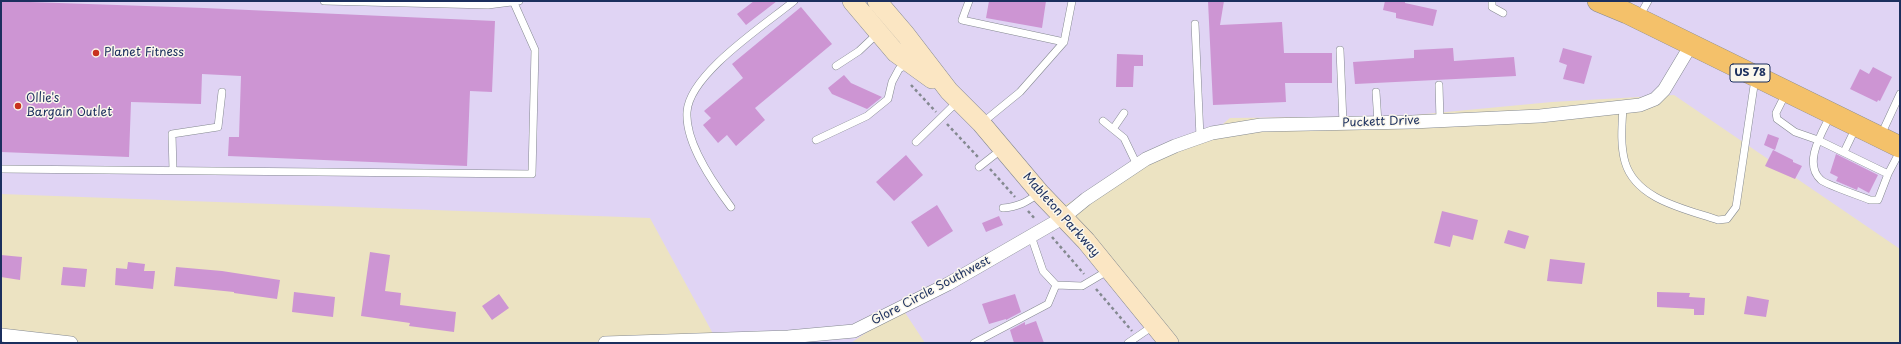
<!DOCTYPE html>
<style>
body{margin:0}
#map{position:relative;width:1901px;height:344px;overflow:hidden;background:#ece3c2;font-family:"Playpen Sans",sans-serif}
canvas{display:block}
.frame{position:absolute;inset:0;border:2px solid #1b2f5e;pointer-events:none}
</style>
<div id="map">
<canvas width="1901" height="344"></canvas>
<div class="frame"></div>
</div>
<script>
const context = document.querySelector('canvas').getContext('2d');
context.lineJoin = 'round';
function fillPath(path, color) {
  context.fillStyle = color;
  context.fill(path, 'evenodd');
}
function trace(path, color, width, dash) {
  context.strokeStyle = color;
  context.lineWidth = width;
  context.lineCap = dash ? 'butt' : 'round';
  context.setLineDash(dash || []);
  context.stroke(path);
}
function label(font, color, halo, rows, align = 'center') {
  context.font = font + ' "Playpen Sans",sans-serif';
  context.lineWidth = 3;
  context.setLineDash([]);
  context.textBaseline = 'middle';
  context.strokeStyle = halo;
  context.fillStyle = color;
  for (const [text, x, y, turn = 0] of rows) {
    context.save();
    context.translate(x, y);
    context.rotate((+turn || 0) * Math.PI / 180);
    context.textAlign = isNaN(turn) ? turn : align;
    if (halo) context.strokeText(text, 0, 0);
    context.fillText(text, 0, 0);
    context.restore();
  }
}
fillPath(new Path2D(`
 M1,1H1900V249L1674,95L1552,102L1404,116L1230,118L1211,134L1058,208L1166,343H925L902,308L851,343H718L650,218L1,194Z`), '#e0d4f4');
fillPath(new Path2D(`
 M1,1L204,8L495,21L492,92L470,91L467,166L228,156L229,137H239L241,76L202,74L201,104L131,102L129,157L1,152Z
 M754,1H777L746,25L737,14Z
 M989,1H1046L1042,28L986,18Z
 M1208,1H1224L1220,25L1282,22L1284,53H1332V83H1285L1286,102L1213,105Z
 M1385,1H1405V3L1437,10L1433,26L1396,18V13L1383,10Z
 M801,7L832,44L755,108L765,120L736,146L727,135L718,143L703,125L711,118L704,111L743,78L732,64Z
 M1453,48L1454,61L1514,57L1516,76L1355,84L1353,62L1414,58V50Z
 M1563,48L1592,56L1584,84L1563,79L1567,65L1559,62Z
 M1117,54L1143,55V66H1134L1133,87H1116Z
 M1873,67L1892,77L1880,101L1878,100L1877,102L1850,89L1860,69L1869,74Z
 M844,75L851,83L882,97L867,109L832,94L828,88Z
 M1768,134L1779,138L1775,150L1764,145Z
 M1773,150L1793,160V162L1802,166L1795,179L1765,166Z
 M1836,154L1878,175L1869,193L1858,187L1857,190L1836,181L1838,177L1830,173Z
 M906,155L923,175L894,201L876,182Z
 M937,205L953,231L928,247L911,222Z
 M1442,211L1478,220L1473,240L1453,235L1450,247L1434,243Z
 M999,216L1003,225L986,232L982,223Z
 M1508,230L1529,236L1525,249L1504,243Z
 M370,252L390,255L385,291L401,293L400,305L456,312L454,332L409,326L410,323L361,316Z
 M1,255L22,257L20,280L1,277Z
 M1550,259L1585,263L1582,284L1547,281Z
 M128,262L145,264L144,271H155L153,289L115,285L116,268L127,269Z
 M63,267L87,269L85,287L61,285Z
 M176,267L222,271L280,280L277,299L234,293V292L174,286Z
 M294,292L335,297L333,317L292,312Z
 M1657,292L1690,293L1689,297L1705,298L1704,315H1694V309L1657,307Z
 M499,294L509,308L492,320L482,306Z
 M1015,294L1021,312L1006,320V319L989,324L982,304Z
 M1747,296L1769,300L1766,317L1744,314Z
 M1036,321L1044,343H1014L1010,330L1025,322V325Z`), '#cd95d3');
const lane = new Path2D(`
 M324,1L488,5L519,1
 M969,1L962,20L1064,42
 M1492,1V7L1503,13
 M1639,17L1648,1
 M1195,24L1200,137
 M1340,50L1343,123
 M836,66L859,51L878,33
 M1439,85L1440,120
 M1376,92L1378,123
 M1786,93L1776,113L1777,119L1795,132L1818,140L1888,174
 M1623,107C1622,125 1620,144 1625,162C1636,200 1686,209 1718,220L1727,219L1736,207L1755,79
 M1831,114C1823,131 1802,163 1821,180C1827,185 1860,196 1870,200H1878L1888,174L1900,151
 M1103,121L1124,138L1137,165
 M982,123L1020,92L1064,42L1072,1
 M1113,129L1124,113
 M1881,135L1900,94
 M816,140L867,116L888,99L892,82L899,69L908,64
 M916,142L958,101
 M1844,152L1856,127
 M979,167L1002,149
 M1,169L532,174L535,50L514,3
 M173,170L172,134L218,127L222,92
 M731,207C713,183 685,143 687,112C689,74 766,24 794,1
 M1003,208C1018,207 1027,202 1039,193
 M1031,236L1043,271L1056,285L1082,286L1109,270
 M974,343L1048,304L1056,285
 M1128,343L1153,326`);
const street = new Path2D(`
 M1,335L71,343
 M605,343L788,337L854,331L948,284L1064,217L1086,199L1146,159L1175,146L1212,133L1261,125L1412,122L1540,116L1640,105L1655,99L1664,90L1691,45`);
const secondary = new Path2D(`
 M852,1L896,53L932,79
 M877,1L906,35L949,91L981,123L1040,193L1086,241L1169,343`);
const primary = new Path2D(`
 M1598,1L1627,13L1900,147`);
trace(lane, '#848990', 8);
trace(street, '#848990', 14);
trace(secondary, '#848990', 20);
trace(primary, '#848990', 22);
trace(new Path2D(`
 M911,85L936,112
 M947,124L978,157
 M990,169L1015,197
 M1028,211L1036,220
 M1052,237L1084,274
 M1096,289L1132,331`), '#848990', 2.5, [3, 3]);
trace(lane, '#fff', 7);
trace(street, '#fff', 13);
trace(secondary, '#fbe6c3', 19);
trace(primary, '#f4c16a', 21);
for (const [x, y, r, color] of [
 [96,53,4,"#c8321e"],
 [18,106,4,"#c8321e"]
]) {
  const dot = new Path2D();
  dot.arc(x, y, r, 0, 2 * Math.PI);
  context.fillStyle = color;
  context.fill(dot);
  trace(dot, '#fbf7ec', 1.5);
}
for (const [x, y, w] of [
 [1750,73,40]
]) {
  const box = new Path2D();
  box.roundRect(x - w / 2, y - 9, w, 18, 3);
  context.fillStyle = '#fbf7ec';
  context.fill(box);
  trace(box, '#1b2f5e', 1);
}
label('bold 11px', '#1b2f5e', null, [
 ["US 78",1750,73]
]);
label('12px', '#1b2f5e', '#fbf7ec', [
 ["Planet Fitness",104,53],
 ["Ollie's",26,99],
 ["Bargain Outlet",26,113]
], 'left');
label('12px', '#1b2f5e', '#fbf7ec', [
 ["Puckett Drive",1381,122,-2],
 ["Mableton Parkway",1061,215,48],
 ["Glore Circle Southwest",931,291,-28]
]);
</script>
